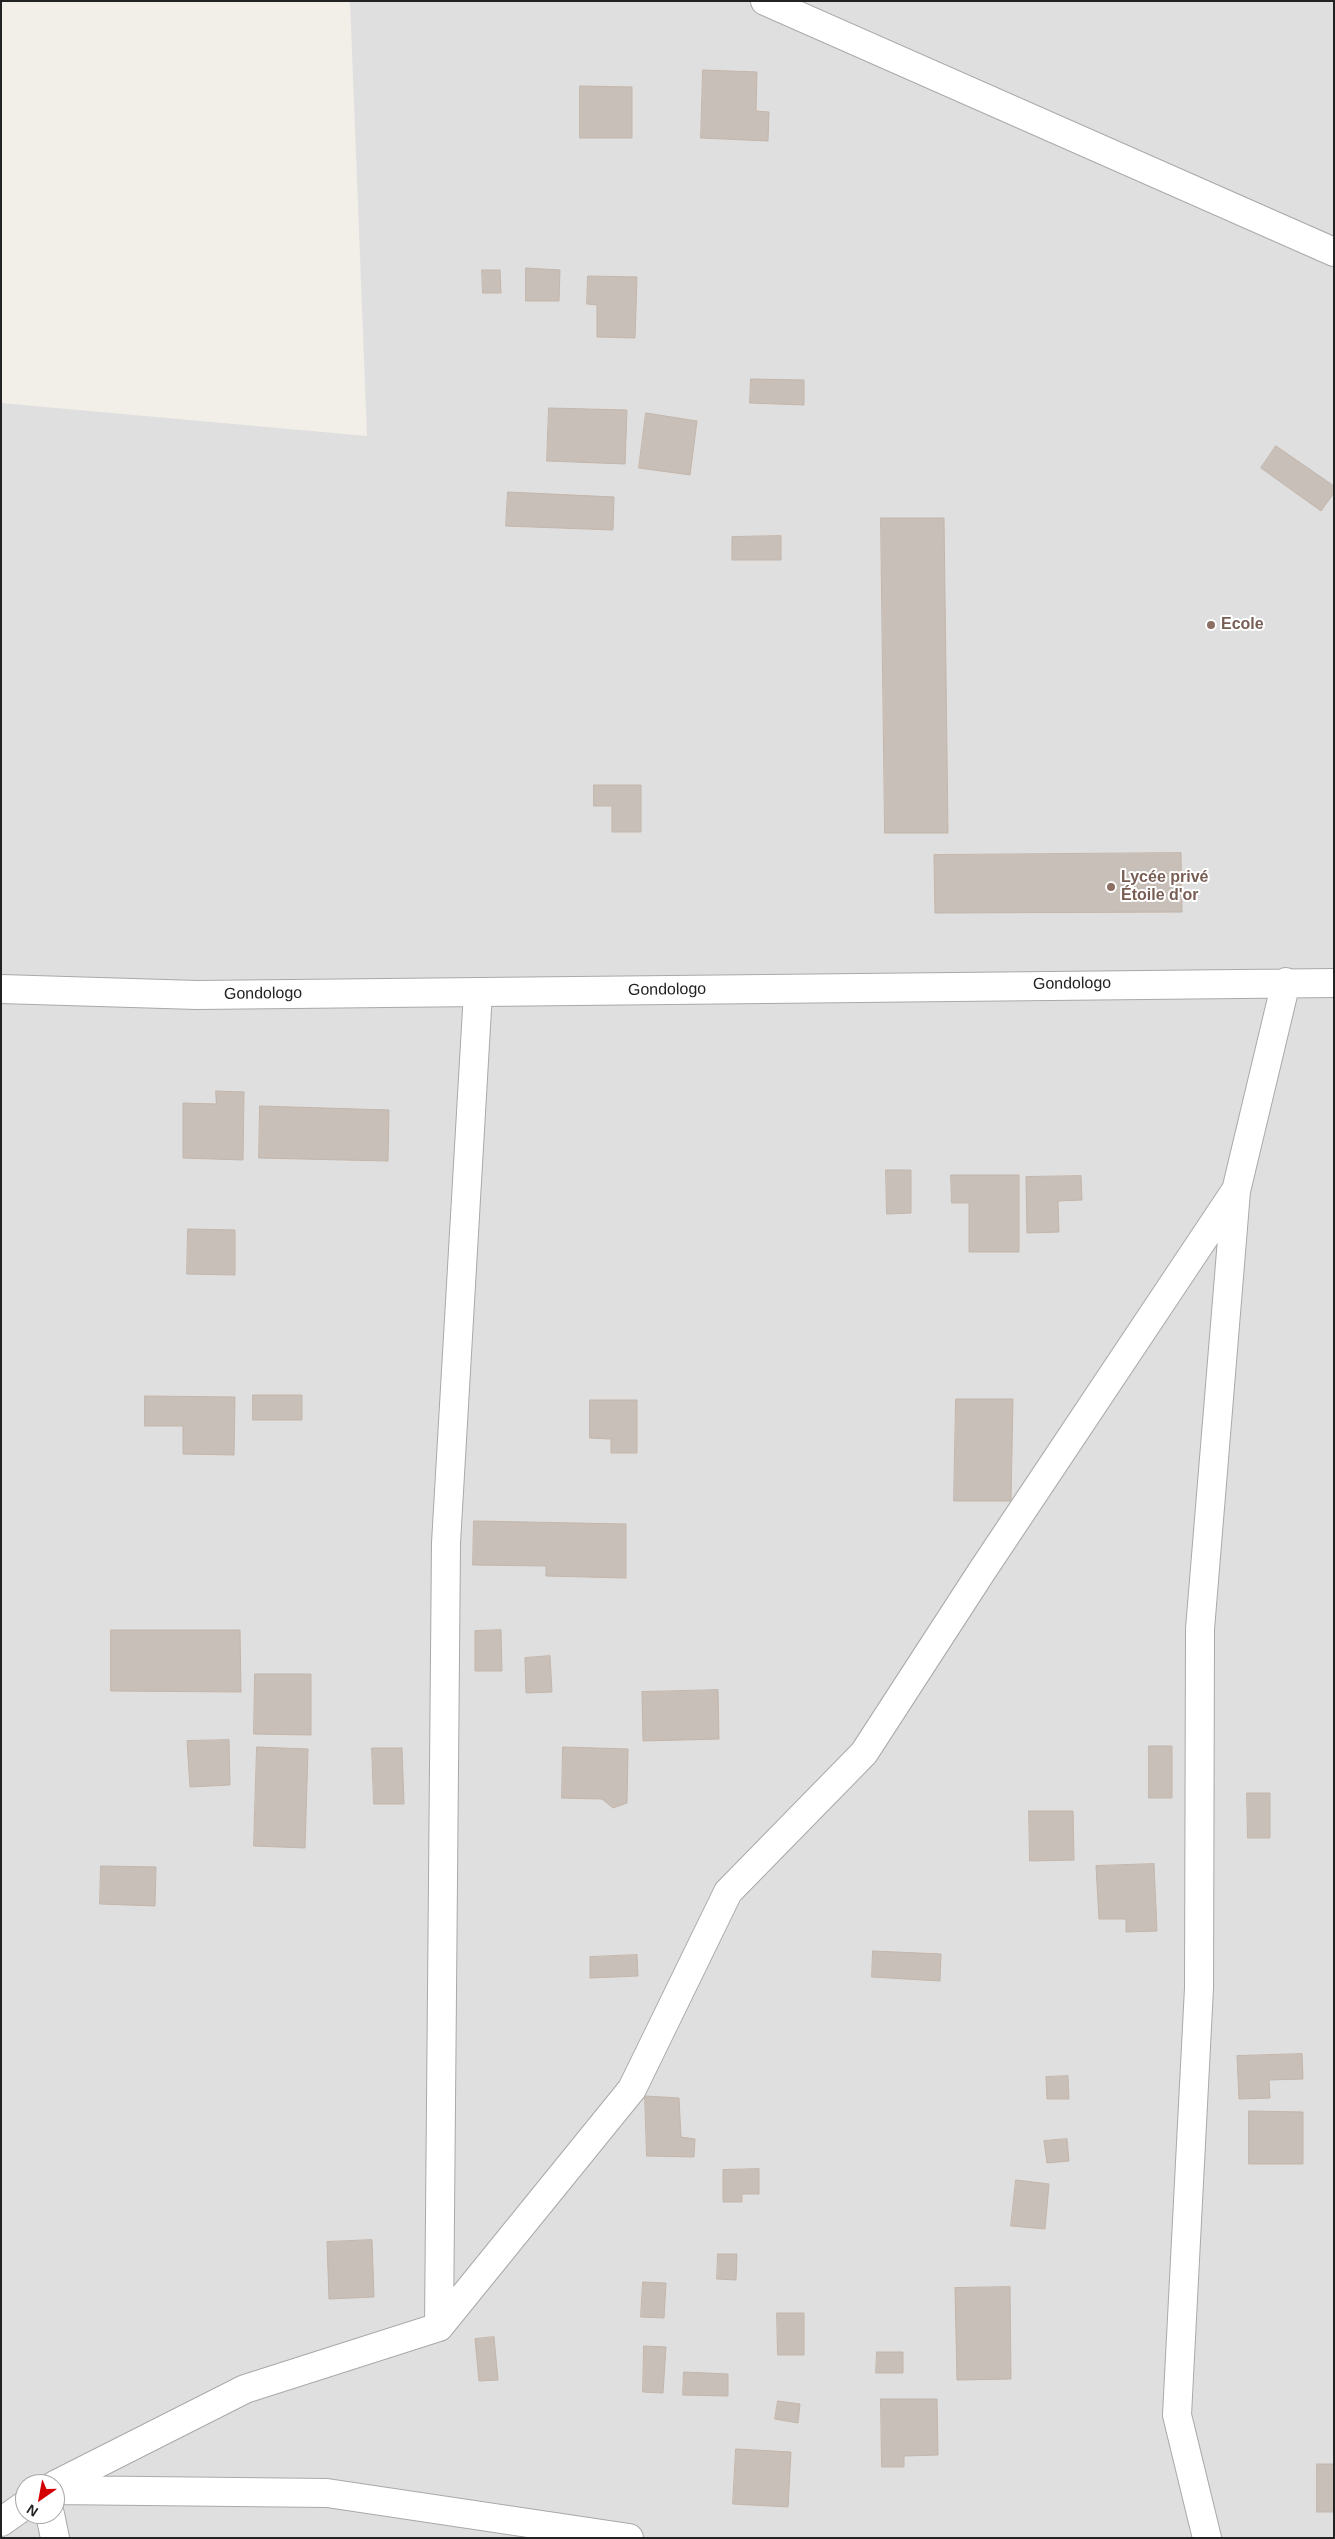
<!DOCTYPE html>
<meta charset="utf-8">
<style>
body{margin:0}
#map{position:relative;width:1335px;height:2539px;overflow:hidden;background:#f2efe9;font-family:Helvetica,sans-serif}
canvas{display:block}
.frame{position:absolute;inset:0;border:2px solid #222;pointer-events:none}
.north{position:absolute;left:15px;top:2474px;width:50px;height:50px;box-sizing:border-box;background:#fff;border:1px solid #a7a7a7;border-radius:50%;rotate:213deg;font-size:14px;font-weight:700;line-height:20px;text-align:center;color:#222}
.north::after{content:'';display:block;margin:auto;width:18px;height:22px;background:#d40000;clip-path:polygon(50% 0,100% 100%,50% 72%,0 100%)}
</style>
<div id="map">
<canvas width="1335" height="2539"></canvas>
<div class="frame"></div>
<div class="north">N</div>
</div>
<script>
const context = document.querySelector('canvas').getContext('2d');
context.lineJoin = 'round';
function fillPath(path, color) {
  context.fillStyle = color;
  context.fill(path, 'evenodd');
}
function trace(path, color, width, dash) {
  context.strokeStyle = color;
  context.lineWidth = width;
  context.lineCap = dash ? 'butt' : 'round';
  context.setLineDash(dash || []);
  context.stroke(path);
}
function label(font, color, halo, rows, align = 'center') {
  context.font = font + ' Helvetica,sans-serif';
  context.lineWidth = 4;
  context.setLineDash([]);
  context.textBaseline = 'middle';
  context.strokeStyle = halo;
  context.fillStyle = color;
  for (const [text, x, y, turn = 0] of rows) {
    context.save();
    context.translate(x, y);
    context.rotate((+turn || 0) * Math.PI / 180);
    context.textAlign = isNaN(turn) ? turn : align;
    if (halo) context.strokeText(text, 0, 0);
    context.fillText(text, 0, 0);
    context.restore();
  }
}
fillPath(new Path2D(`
 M350,1H1334V2538H1V403L367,436ZM25,2484H55V2514H25Z`), '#e0dfdf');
const building = new Path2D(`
 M703,70L757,72L756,111L769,112L768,141L701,138Z
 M580,86L632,87V138H580Z
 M526,268L560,270L559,301H526Z
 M482,270H500L501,293H483Z
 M588,276L637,277L635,338L597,337V305L587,304Z
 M751,379L804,380V405L750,403Z
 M549,408L627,410L625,464L547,461Z
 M646,413L697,421L690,475L639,468Z
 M1276,446L1334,486V493L1321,511L1261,468Z
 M508,492L614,497L613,530L506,526Z
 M881,518H944L948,833H885Z
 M781,536V560H732V537Z
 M594,785H641V832H612V806H594Z
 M1181,853L1182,912L935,913L934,855Z
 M216,1091L244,1092L243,1160L183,1158V1103L216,1104Z
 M260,1106L389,1110L388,1161L259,1158Z
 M886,1170H911V1213L887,1214Z
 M951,1175H1019V1252H969V1203H952Z
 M1081,1176L1082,1200L1058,1201L1059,1232L1027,1233L1026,1177Z
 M188,1229L235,1230V1275L187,1274Z
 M253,1395H302V1420H253Z
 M145,1396L235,1397L234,1455L183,1454V1426H145Z
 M956,1399H1013L1011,1501H954Z
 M590,1400H637V1453H611V1439L590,1438Z
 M474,1521L626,1524V1578L546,1576V1566L473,1565Z
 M111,1630H240L241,1692L111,1691Z
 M501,1630L502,1671H475V1631Z
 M550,1656L552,1692L526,1693L525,1658Z
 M255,1674H311V1735L254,1734Z
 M718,1690L719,1739L643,1741L642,1692Z
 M229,1740L230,1785L190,1787L187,1741Z
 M1149,1746H1172V1798H1149Z
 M257,1747L308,1749L305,1848L254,1846Z
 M563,1747L628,1749L627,1803L613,1808L602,1799L562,1798Z
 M372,1748H402L404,1804H374Z
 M1247,1793H1270V1838H1248Z
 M1029,1811H1073L1074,1860L1030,1861Z
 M1154,1864L1157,1931L1126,1932V1919H1099L1096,1866Z
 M101,1866L156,1867L155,1906L100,1904Z
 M873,1951L941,1954L940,1981L872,1977Z
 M637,1955L638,1976L590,1978V1957Z
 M1302,2054L1303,2079L1269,2080L1270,2098L1239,2099L1237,2056Z
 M1068,2076L1069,2099H1047L1046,2077Z
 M645,2096L679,2098L681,2137L695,2139L694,2157L647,2156Z
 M1249,2111L1303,2112V2164H1249Z
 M1067,2139L1069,2161L1047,2163L1044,2141Z
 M759,2169V2194H742V2202H723V2170Z
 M1016,2180L1049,2184L1045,2229L1011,2226Z
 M372,2240L374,2297L329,2299L327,2242Z
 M718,2254H737L736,2280L717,2279Z
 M643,2282L666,2283L664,2318L641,2317Z
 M1010,2287L1011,2379L957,2380L955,2288Z
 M777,2313H804V2355H778Z
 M494,2337L498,2380L479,2381L475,2339Z
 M644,2346L666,2347L663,2393L643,2392Z
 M877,2352H903V2373H876Z
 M684,2372L728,2374V2396L683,2395Z
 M881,2399H937L938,2455L904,2456V2467H882Z
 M778,2401L800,2404L798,2423L775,2419Z
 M736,2449L791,2452L788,2507L733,2504Z
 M1317,2464H1334V2512H1317Z`);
fillPath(building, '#c7bfb8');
trace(building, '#c4b6ab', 1);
const minor = new Path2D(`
 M765,1L1334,252
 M1,989L197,995L1334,983
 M439,2327L632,2089L728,1892L864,1753L982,1571L1234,1193
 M55,2485L245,2389L439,2327L446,1543L478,992
 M55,2490L327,2493L629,2538
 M50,2514L55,2538
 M1,2522L25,2505
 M1207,2538L1177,2415L1199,1988L1200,1629L1236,1191L1286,982`);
trace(minor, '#a9a9a9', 30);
trace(minor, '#fff', 28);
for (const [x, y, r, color] of [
 [1211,625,5,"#8d6e63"],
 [1111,887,5,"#8d6e63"]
]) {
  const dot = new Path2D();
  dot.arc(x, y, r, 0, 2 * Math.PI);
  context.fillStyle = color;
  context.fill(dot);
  trace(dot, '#fff', 2);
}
label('bold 16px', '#785e54', '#fff', [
 ["Ecole",1221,625],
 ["Lycée privé",1121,878],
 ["Étoile d'or",1121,896]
], 'left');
label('16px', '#222', '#fff', [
 ["Gondologo",1072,984,-1],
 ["Gondologo",667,990,-1],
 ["Gondologo",263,994,-1]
]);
</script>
